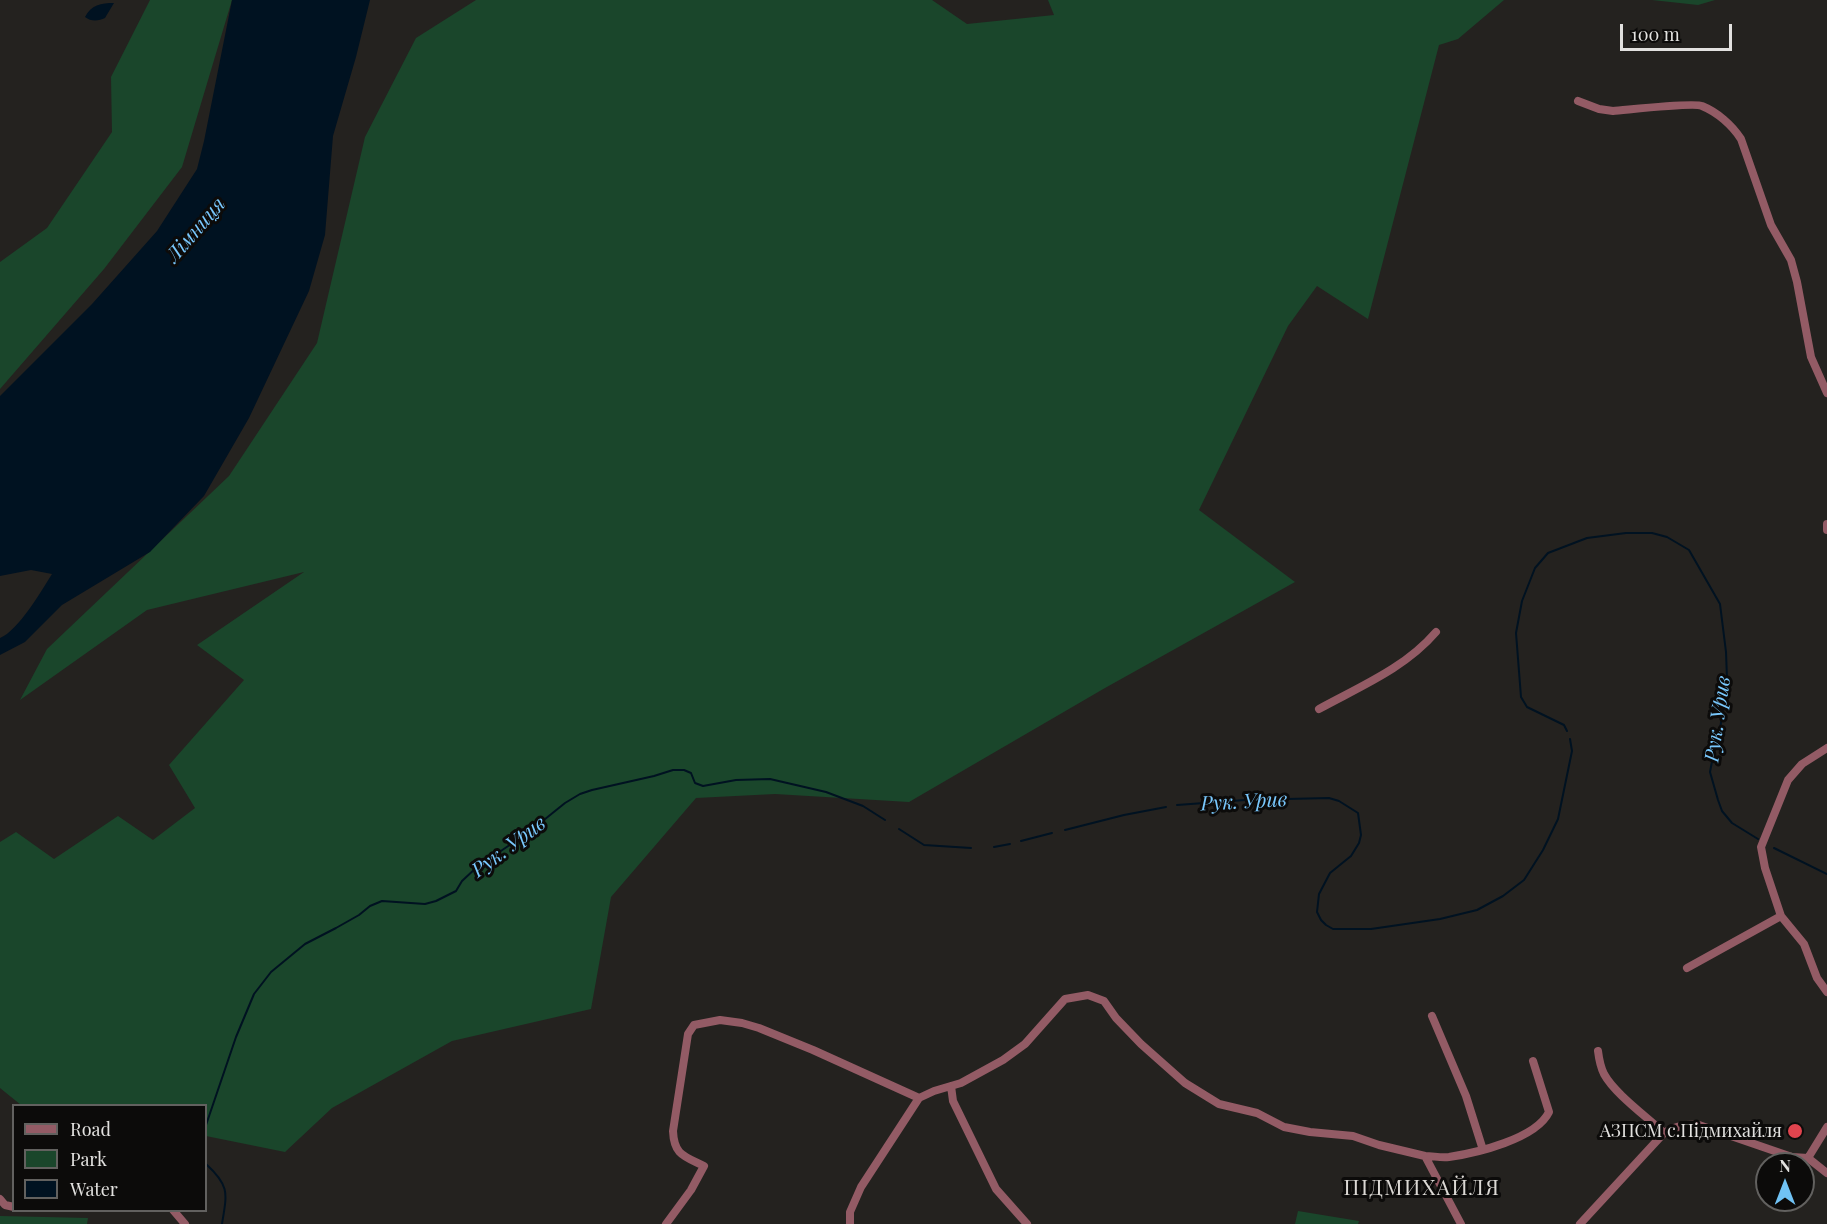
<!DOCTYPE html>
<meta charset="utf-8">
<style>
body{margin:0}
#map{position:relative;width:1827px;height:1224px;overflow:hidden;background:#24221f;font-family:"Playfair Display",serif}
canvas{display:block}
.legend{position:absolute;left:12px;top:1104px;width:195px;height:108px;box-sizing:border-box;background:#0c0b0a;border:2px solid #62615f;margin:0;padding:8px 10px;list-style:none;font-size:18px;color:#e2e1df}
.legend li{display:flex;align-items:center;gap:12px;height:30px}
.legend b{width:30px;border:2px solid #62615f}
.north{position:absolute;left:1755px;top:1152px;width:60px;height:60px;box-sizing:border-box;background:#0c0b0a;border:2px solid #62615f;border-radius:50%;rotate:0deg;font-size:16px;font-weight:700;line-height:24px;text-align:center;color:#e2e1df}
.north::after{content:'';display:block;margin:auto;width:21px;height:27px;background:#70c2f4;clip-path:polygon(50% 0,100% 100%,50% 72%,0 100%)}
.scale{position:absolute;left:1620px;top:24px;width:112px;height:27px;box-sizing:border-box;border:3px solid #e2e1df;border-top:0;padding-left:8px;font-size:18px;line-height:21px;white-space:nowrap;color:#e2e1df;-webkit-text-stroke:4px #0c0b0a;paint-order:stroke}
</style>
<div id="map">
<canvas width="1827" height="1224"></canvas>
<ul class="legend">
<li><b style="height:8px;background:#935b65"></b>Road</li>
<li><b style="height:16px;background:#1a462b"></b>Park</li>
<li><b style="height:16px;background:#001221"></b>Water</li>
</ul>
<div class="north">N</div>
<div class="scale">100 m</div>
</div>
<script>
const context = document.querySelector('canvas').getContext('2d');
context.lineJoin = 'round';
function fillPath(path, color) {
  context.fillStyle = color;
  context.fill(path, 'evenodd');
}
function trace(path, color, width, dash) {
  context.strokeStyle = color;
  context.lineWidth = width;
  context.lineCap = dash ? 'butt' : 'round';
  context.setLineDash(dash || []);
  context.stroke(path);
}
function label(font, color, halo, rows, align = 'center') {
  context.font = font + ' "Playfair Display",serif';
  context.lineWidth = 6;
  context.setLineDash([]);
  context.textBaseline = 'middle';
  context.strokeStyle = halo;
  context.fillStyle = color;
  for (const [text, x, y, turn = 0] of rows) {
    context.save();
    context.translate(x, y);
    context.rotate((+turn || 0) * Math.PI / 180);
    context.textAlign = isNaN(turn) ? turn : align;
    if (halo) context.strokeText(text, 0, 0);
    context.fillText(text, 0, 0);
    context.restore();
  }
}
fillPath(new Path2D(`
 M150,0H232L182,167L104,269L0,389V262L47,228L112,132L111,77Z
 M476,0H932L967,24L1054,15L1048,0H1504L1458,39L1439,45L1368,319L1317,286L1288,326L1199,510L1295,582L1105,688L909,802L775,794L696,798L611,897L591,1009L452,1041L332,1108L285,1152L206,1136V1106L21,1105L0,1088V842L16,832L54,859L118,816L153,840L195,808L169,765L244,680L197,645L304,572L147,610L20,700L47,649L229,476L317,343L365,137L416,38Z
 M1652,0H1715L1698,5Z
 M1298,1211L1359,1221L1358,1224H1295Z
 M0,1216H1L88,1218L87,1224H0Z`), '#1a462b');
fillPath(new Path2D(`
 M232,0H370L356,57L333,136L325,235L309,291L249,418L204,496L150,552L62,605L25,642L0,655V638C18,631 42,590 52,574L31,570L0,576V396L92,304L157,231L197,169L204,141Z
 M114,3L105,18C99,21 91,22 85,17C91,5 101,3 114,3Z`), '#001221');
trace(new Path2D(`
 M1567,731L1564,725L1527,707L1521,697L1516,633L1522,601L1535,568L1548,553L1587,538L1626,533H1652L1667,537L1689,550L1720,604L1726,652L1727,679L1720,730L1714,751L1710,772L1718,800L1722,811L1732,823L1758,839
 M1177,805L1245,800L1329,798L1339,801L1358,813L1361,835L1359,843L1351,856L1330,873L1319,894L1317,912L1321,920L1326,925L1333,929H1371L1440,919L1477,910L1503,896L1524,880L1543,850L1558,819L1572,751L1570,739
 M899,829L924,845L971,848
 M1065,830L1124,815L1166,807
 M1021,841L1052,833
 M994,847L1010,844
 M1774,848L1827,874
 M206,1125L236,1037L254,994L271,972L305,944L336,928L359,915L370,906L382,901L425,904L436,901L456,891L462,881L477,867L529,832L565,803L580,794L592,790L654,776L673,770H684L691,773L695,783L703,786L736,780L770,779L826,792L863,806L885,820
 M206,1164C230,1186 227,1193 222,1224`), '#001221', 2);
trace(new Path2D(`
 M1578,101L1599,109L1613,111C1627,110 1694,102 1702,106C1717,112 1732,125 1741,139L1771,225L1791,260L1797,282L1811,357L1827,393
 M1827,524V530
 M1319,709C1361,686 1405,668 1436,632
 M1827,748L1802,764L1788,780L1761,847L1765,868L1781,916L1804,944L1817,978L1827,992
 M1687,968L1781,916
 M1432,1016L1466,1096L1483,1150
 M1598,1051C1599,1059 1600,1066 1604,1074C1615,1094 1646,1116 1664,1133
 M951,1086L953,1101L996,1189L1027,1224
 M1425,1156C1433,1156 1441,1158 1449,1157C1476,1153 1536,1139 1549,1112L1533,1061
 M1808,1158L1827,1127
 M1808,1158L1827,1173
 M0,1199L5,1205L14,1207
 M173,1210L185,1224
 M666,1224L691,1190L704,1166C684,1156 674,1155 673,1131L688,1034L694,1025L720,1020L742,1023L759,1028L813,1050L919,1098
 M850,1224V1212L861,1187L919,1098L934,1091L961,1083L1003,1060L1025,1044L1065,999L1088,995L1104,1001L1116,1018L1141,1044L1185,1083L1219,1104L1257,1113L1284,1127L1310,1132L1353,1136L1379,1145L1425,1156L1461,1224
 M1580,1224L1664,1133C1676,1126 1685,1124 1699,1125L1792,1157L1808,1158`), '#935b65', 8);
for (const [x, y, r, color] of [
 [1795,1131,8,"#e0444e"]
]) {
  const dot = new Path2D();
  dot.arc(x, y, r, 0, 2 * Math.PI);
  context.fillStyle = color;
  context.fill(dot);
  trace(dot, '#0c0b0a', 2);
}
label('18px', '#e2e1df', '#0c0b0a', [
 ["АЗПСМ с.Підмихайля",1782,1131]
], 'right');
label('italic 20px', '#79c8fd', '#0c0b0a', [
 ["Лімниця",196,230,-49],
 ["Рук. Урив",1718,719,-82],
 ["Рук. Урив",1244,802,-3],
 ["Рук. Урив",509,847,-37]
]);
context.letterSpacing = '1.5px';
label('21px', '#dbd8d4', '#0c0b0a', [
 ["ПІДМИХАЙЛЯ",1422,1188]
]);
context.letterSpacing = '0px';
</script>
